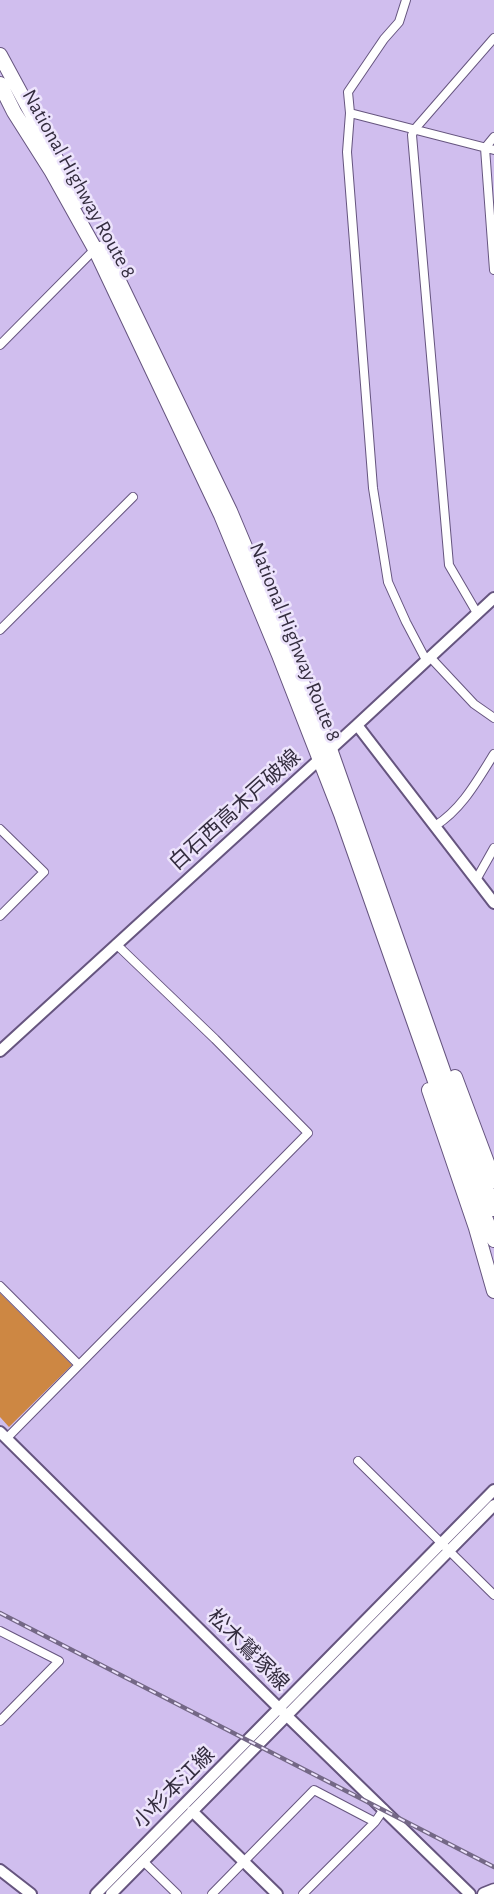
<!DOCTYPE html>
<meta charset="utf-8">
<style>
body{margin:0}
canvas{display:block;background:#d0beee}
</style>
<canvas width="494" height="1894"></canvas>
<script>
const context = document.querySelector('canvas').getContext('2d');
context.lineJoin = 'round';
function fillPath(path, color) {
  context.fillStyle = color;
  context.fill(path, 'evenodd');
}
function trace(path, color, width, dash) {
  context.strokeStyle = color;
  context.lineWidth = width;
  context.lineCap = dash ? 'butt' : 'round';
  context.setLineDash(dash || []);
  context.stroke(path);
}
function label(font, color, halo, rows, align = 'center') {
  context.font = font + ' "Alegreya Sans","Noto Sans JP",sans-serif';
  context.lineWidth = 5;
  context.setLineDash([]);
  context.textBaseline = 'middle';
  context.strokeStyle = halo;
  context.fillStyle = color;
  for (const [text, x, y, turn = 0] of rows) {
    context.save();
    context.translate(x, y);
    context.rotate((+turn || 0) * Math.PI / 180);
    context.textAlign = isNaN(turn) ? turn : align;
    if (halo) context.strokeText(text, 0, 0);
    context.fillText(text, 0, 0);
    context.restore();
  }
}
fillPath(new Path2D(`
 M0,1293L72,1365L9,1427L0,1417Z`), '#cd8743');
const street = new Path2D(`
 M406,0L399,22L384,39L348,92L350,113L347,152L373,488L388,582L406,622L426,660
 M350,113L494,150
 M494,137L485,148L494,270
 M0,345L95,249
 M477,613L449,565L412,135L414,130L494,38
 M0,630L133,497
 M430,657L474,704L494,718
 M435,826C462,809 477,781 494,754
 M0,829L44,872L0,916
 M476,880L494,848
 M0,1286L79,1365
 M7,1438L308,1133L215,1039L116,944
 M358,1461L494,1595
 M0,1631L59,1661L0,1721
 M143,1861L177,1894
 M212,1894L314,1790L375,1822
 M303,1894L375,1822L384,1809`);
const secondary = new Path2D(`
 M357,725L494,903
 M0,1051L357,725L494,598
 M0,1432L287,1716L470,1894
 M192,1811L277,1894
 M0,1870L31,1894
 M96,1894L494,1490
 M111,1894L494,1505`);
const primary = new Path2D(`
 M484,1894L494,1890`);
const highway = new Path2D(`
 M0,55L79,201
 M0,84L14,112L52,172L95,249L221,515L279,655L341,814L462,1158L494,1240
 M103,248L230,511L330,749L459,1116L494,1209
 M455,1077L494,1181
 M429,1090L476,1228L494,1291`);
trace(street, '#66557f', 10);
trace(secondary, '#66557f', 14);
trace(primary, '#66557f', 15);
trace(highway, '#66557f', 16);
trace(street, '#fff', 8);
trace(secondary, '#fff', 10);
trace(primary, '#fff', 12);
trace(highway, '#fff', 14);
const rail = new Path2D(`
 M0,1613L494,1867`);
trace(rail, '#746886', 4.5);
trace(rail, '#ede4fc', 2, [7]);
label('21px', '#342d3f', '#ede4fc', [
 ["National Highway Route 8",79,184,61],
 ["National Highway Route 8",295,642,68],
 ["白石西高木戸破線",235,810,-42],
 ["松木鷲塚線",248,1650,45],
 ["小杉本江線",174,1788,-45]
]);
</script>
